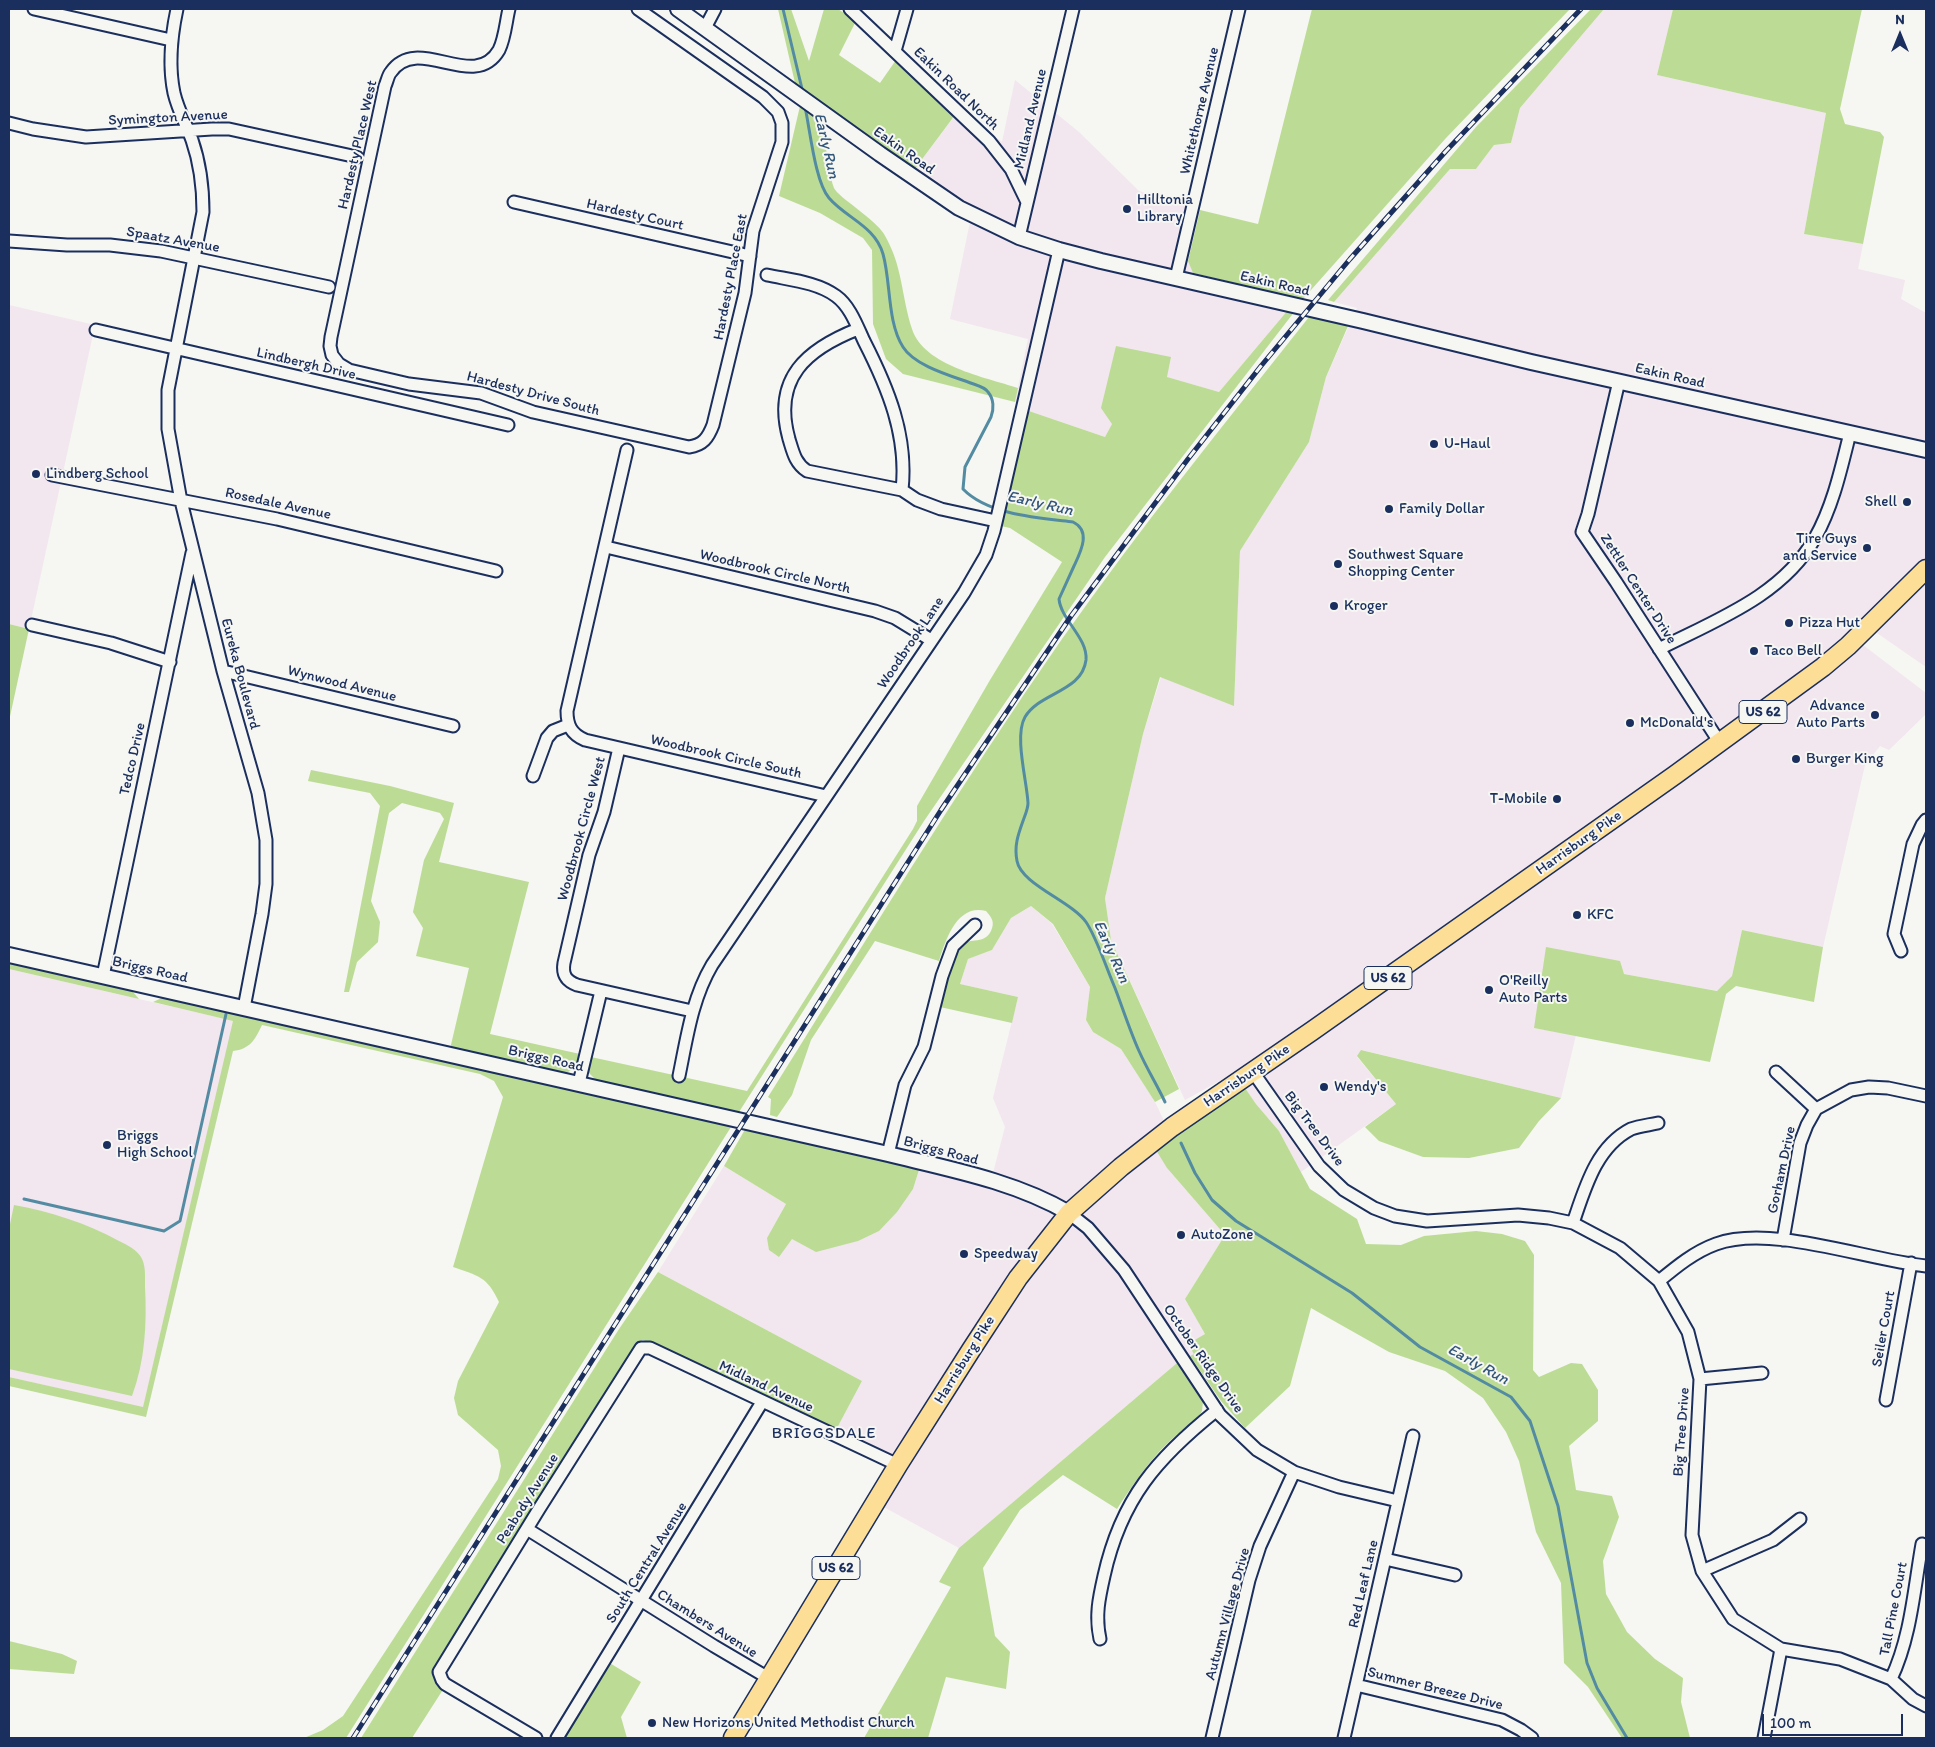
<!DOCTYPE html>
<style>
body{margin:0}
#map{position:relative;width:1935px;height:1747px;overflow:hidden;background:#f6f6f2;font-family:Itim,sans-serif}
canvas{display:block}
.frame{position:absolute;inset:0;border:10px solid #1b2f5e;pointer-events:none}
.north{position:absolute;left:1875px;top:10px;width:50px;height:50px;-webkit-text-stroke:4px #f6f6f2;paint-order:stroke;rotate:0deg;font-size:14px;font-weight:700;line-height:20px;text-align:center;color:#1b2f5e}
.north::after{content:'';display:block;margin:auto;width:18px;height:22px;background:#1b2f5e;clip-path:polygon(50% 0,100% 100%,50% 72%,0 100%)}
.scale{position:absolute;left:1762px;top:1714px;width:141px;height:22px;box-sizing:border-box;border:2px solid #1b2f5e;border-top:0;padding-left:6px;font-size:15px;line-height:18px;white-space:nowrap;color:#1b2f5e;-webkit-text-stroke:4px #f6f6f2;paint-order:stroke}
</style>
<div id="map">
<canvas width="1935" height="1747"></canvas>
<div class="frame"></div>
<div class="north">N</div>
<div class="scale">100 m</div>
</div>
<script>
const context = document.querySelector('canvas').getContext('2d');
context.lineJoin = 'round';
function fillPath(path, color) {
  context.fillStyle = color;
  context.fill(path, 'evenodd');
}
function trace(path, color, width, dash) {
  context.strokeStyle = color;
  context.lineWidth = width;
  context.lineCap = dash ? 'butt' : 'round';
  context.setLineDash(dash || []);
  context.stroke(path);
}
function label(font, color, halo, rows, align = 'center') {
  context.font = font + ' Itim,sans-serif';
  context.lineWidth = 4;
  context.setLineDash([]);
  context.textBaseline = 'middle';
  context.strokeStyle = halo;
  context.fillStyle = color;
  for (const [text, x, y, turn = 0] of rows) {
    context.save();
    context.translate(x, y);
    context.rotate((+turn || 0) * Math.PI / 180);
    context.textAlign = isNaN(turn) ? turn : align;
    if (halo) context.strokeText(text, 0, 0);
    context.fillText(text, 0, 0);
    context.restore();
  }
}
fillPath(new Path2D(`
 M1604,9H1673L1657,75L1826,113L1804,234L1863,244L1858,269L1905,280L1901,299L1926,313V667L1877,633L1863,645L1926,693V714L1889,750L1880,746L1865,765L1823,947L1742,930L1732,976L1718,991L1624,974L1534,1028L1576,1035L1561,1098L1362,1050L1357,1057L1396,1104L1301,1172L1279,1131L1256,1104L1234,1073L1185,1100L1111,940L1105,898L1143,734L1161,677L1234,705L1240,551L1309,442L1326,377L1357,308L1334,302L1450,169H1476L1494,145L1511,143L1520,108Z
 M1015,80L1079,132L1139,191L1200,210L1188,260L1193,273L1292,296L1288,310L1219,392L1166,377L1171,358L1112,424L1105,437L1026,410L1015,402L1028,339L950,319L970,222L907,179L960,109L1002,142Z
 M9,305L95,325L29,629L9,624Z
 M1031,906L1052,924L1090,987L1086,1020L1093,1032L1121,1049L1155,1102L1172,1138L1167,1168L1225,1235L1185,1299L1205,1334L1194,1354L1177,1363L959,1548L880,1505L906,1465L836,1430L862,1381L658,1272L724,1166L786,1204L767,1238H792L913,1189L922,1161L992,1177L1005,1127L993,1098L1018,997L960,984L968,959L992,950L1011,918Z
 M9,969L234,1021L143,1408L9,1377Z`), '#f2e6ef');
fillPath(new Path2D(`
 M778,9H791L809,61L824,9H838L856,21L839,55L880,83L896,60L955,115L914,170L795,83Z
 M1312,9H1570L1446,138L1303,299L1193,273L1188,261L1200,210L1258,224Z
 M1591,9H1604L1520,108L1511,143L1494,145L1476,169H1450L1334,302L1328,300L1476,127Z
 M1673,9H1862L1840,109L1845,124L1880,132L1884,137L1863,244L1804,234L1826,113L1657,75Z
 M800,106C805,109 812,113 815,118C829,139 826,165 834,188C838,197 875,219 884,234C903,266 901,295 912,329C924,366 985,377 1018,388L1015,402L903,374L886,359L873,324L872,250L863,238L820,213L779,196Z
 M1288,310L1295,311L1105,557L924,821L739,1112L596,1080L587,1071L591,1057L747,1091L913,829L917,821V806L990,680L1062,562L1010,528L1001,526L1026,410L1105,437L1112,424L1101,408L1116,346L1171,357L1167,377L1219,392Z
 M1309,317L1348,326L1326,377L1309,442L1240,551L1234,706L1160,677L1143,734L1105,898L1111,940L1179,1089L1155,1102L1121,1049L1093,1032L1086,1020L1090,987L1053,924L1031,906L1011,918L992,950L968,959L960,984L1018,997L1012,1023L940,1007C944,991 948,961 958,947C967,936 984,946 991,931C995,922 992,918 986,911C957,904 946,939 939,961L875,941L811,1040L792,1095L777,1117L770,1115L771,1099L768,1097C864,944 958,788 1062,639C1140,528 1225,423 1309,317Z
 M9,624L29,629L9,721Z
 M311,770L390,786L454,803L439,862L529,882L490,1034L580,1054L577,1066L565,1074L450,1049L469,968L416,956L423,928L413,912L424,860L444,819L440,813L402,803L389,813L371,901L380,922L378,942L357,962L349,992H344L380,806L370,793L308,781Z
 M1742,930L1823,947L1814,1002L1736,986L1726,994L1710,1062L1534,1028L1546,947L1620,961L1624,974L1717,991L1732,976Z
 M9,958L127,985L139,999L9,969Z
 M168,995L730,1123L731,1127L714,1154L346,1738H304L323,1730L343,1716L498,1479L501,1466L498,1450L458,1415L454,1398L458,1381L499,1302C487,1276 478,1276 453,1267L503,1097L494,1081L480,1074L262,1025C255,1040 250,1049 233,1051L146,1417L9,1386V1377L143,1407L233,1021L153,1002Z
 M1361,1050L1561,1098L1539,1121L1519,1148L1469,1158L1423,1157L1379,1141L1365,1127L1396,1104L1357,1056Z
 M1245,1088L1256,1104L1279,1131L1310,1189L1357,1219L1366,1244L1401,1245L1424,1236L1476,1231L1502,1234L1525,1241L1534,1255L1533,1370L1539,1377L1571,1363L1582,1364L1598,1390V1421L1569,1446L1576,1490L1612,1496L1619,1517L1603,1561L1606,1594L1627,1632L1655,1659L1683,1678L1681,1702L1690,1738H1622L1588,1687L1564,1663L1561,1583L1536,1532L1519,1461L1506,1432L1483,1398L1445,1371L1389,1352L1311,1308L1290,1386L1245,1428L1221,1401L1190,1356L1194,1354L1188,1344L1205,1334L1185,1299L1225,1235L1167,1168L1156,1150L1238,1091Z
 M747,1126L919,1170L913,1189L897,1212L879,1231L858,1241L816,1252L792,1239L779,1257L769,1250L767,1238L786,1204L724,1166Z
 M14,1205C52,1212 86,1223 119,1241C127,1245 136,1249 141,1257C146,1265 145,1277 145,1287C147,1324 145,1361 132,1396L9,1369V1229Z
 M658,1272L862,1381L836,1430L643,1340L638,1342L440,1662L444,1688L412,1738H361L619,1329Z
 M1177,1363L1203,1402L1202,1411L1198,1418C1159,1446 1143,1470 1117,1509L1063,1475L1020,1510L983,1568L995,1636L1010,1652L1006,1689L946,1677L928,1738H864L951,1587L939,1582L959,1548Z
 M9,1641L62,1654L77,1661L74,1674L9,1669Z
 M608,1662L641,1682L621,1717L627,1738H560Z`), '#bcdc95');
trace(new Path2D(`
 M783,9L803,93
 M805,107C810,129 815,182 829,198C846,218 875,226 883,254C891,282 887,322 903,347C914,365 948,375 968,382C975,385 984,386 988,392C994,399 994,409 991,417L965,467L963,489C988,515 1039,518 1073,522C1092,531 1080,553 1074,566C1069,577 1064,588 1059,599C1061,620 1088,638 1086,660C1082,692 1040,692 1025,717C1014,736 1027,781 1028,803C1028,809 1025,815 1023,821C1018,835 1014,846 1017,861C1021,884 1071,901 1086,922C1097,938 1107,970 1115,988C1123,1009 1130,1031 1139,1051C1147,1069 1157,1085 1165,1102
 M1181,1143L1195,1173L1212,1200L1236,1221L1352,1293L1420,1347L1511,1397L1530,1421L1558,1506L1587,1663L1597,1688L1627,1738
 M24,1199L164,1231L180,1221L226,1014`), '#538ca2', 3);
const minor = new Path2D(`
 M34,9L171,40
 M177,9C171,37 168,64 174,93C178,110 186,124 192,140C200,163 203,189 203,212L168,390V429L181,501L223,671L258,793L266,840V884L262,914L244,1008
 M509,9C506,21 505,38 499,50C474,93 418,33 391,72C388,75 387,82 385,86L331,337L330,346L332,355L339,364L349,370L409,384L481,393L533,412L689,447C703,445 708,438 713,425L745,293L753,231L782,142V123L778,112L763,97L638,9
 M850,9L989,141L1011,169L1027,202
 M705,28L715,9
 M895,51L907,9
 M9,123L33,129L86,137L212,129H229L357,157
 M514,202L750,256
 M1019,237L1073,9
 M9,241L67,245H110L161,251L329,287
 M767,275C790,280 817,282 836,296C850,306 857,326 864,341C888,388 908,436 902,490
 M1176,278L1239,9
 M858,329C807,349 772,378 789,439C793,452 795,463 807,471L902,490L917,500L941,509L996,521
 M96,330L508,425
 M1619,381L1588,514L1582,532L1616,582L1720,743
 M627,450L567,711C567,725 571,734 585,740L826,796
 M52,475L277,519L496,571
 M606,547L875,611L895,618L931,640
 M32,625L111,643L170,662
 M1659,649C1716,620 1782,596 1815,538C1833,506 1841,469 1850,433
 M223,671L453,726
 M619,748L604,812L589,855L564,963C562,975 566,981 577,985L692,1011
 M533,776L547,738L553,731L568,725
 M1901,951L1894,934L1913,844L1922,825L1926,820
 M103,976L192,553
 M1253,1072L1319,1166L1344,1190L1374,1208L1395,1216L1427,1221L1518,1215L1549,1218L1573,1223L1620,1248L1659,1281L1688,1332L1700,1379L1692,1535L1702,1571L1733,1619L1781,1649L1840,1659L1891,1679L1913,1699L1926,1706
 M1776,1072L1816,1109
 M679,1076C687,1037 692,999 712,965L964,593L986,555L994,531L1059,250
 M579,1083L601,991
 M888,1154L905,1085L924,1047L942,976L953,946L975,925
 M1069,1213L1088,1228L1124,1270L1220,1415L1257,1450L1294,1472L1339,1487L1398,1501
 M1573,1223C1585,1188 1596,1147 1631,1129C1639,1126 1649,1125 1658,1123
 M1783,1240L1800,1143L1807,1125L1816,1109L1851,1090L1869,1087L1888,1088L1926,1096
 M1659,1281C1676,1267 1694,1252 1716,1244C1771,1224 1867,1260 1926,1266
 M1700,1379L1762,1373
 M1886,1400L1911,1263
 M527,1529L714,1646L770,1679
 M1385,1559L1455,1575
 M1702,1571L1773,1540L1800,1519
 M1100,1639C1095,1616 1099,1598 1104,1576C1121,1499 1157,1458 1217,1410
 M1891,1679C1911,1637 1914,1589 1922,1544
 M1356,1685L1502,1720L1521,1730L1532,1738
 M536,1738L445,1684L442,1680L439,1672L539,1509L641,1348H650L898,1465
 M557,1738L762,1402
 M1212,1738L1249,1580L1260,1546L1294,1472
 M1344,1738L1413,1436
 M1764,1738L1781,1649`);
const tertiary = new Path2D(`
 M678,9L880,154L959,208L1019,237L1059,250L1101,261L1363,321L1531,362L1926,450
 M9,955L888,1154C949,1169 1014,1181 1069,1213`);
const primary = new Path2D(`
 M733,1738L898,1465L971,1350L1018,1278L1069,1213L1121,1167L1172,1127L1312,1031L1675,775L1823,667L1848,646L1926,569`);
trace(minor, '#1b2f5e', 15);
trace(tertiary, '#1b2f5e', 18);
trace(primary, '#1b2f5e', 21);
trace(minor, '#f6f6f2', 11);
trace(tertiary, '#f6f6f2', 14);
trace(primary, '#fdde96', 18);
const rail = new Path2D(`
 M353,1738L941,810L1071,616L1188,459L1261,366L1350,259L1446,151L1581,9`);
trace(rail, '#1b2f5e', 5);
trace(rail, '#f6f6f2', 3, [9]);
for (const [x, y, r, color] of [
 [1127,209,5,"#1b2f5e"],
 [1434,444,5,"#1b2f5e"],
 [36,474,5,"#1b2f5e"],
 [1907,502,5,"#1b2f5e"],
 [1389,509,5,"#1b2f5e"],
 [1867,548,5,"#1b2f5e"],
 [1338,564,5,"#1b2f5e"],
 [1334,606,5,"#1b2f5e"],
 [1789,623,5,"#1b2f5e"],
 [1754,651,5,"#1b2f5e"],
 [1875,715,5,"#1b2f5e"],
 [1630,723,5,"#1b2f5e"],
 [1796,759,5,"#1b2f5e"],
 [1557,799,5,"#1b2f5e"],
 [1577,915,5,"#1b2f5e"],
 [1489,990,5,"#1b2f5e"],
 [1324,1087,5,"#1b2f5e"],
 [107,1145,5,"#1b2f5e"],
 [1181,1235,5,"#1b2f5e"],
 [964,1254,5,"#1b2f5e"],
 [652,1723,5,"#1b2f5e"]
]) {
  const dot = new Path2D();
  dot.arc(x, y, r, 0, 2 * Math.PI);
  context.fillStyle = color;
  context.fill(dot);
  trace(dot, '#f6f6f2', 2);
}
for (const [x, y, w] of [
 [1763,712,48],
 [1388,978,48],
 [836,1568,48]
]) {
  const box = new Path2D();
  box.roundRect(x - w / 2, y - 11.5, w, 23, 4);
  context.fillStyle = '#f6f6f2';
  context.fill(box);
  trace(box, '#1b2f5e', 1);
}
label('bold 14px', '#1b2f5e', null, [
 ["US 62",1763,712],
 ["US 62",1388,978],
 ["US 62",836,1568]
]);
label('15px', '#1b2f5e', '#f6f6f2', [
 ["Eakin Road North",956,89,44],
 ["Whitethorne Avenue",1200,111,-77],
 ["Symington Avenue",168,118,-3],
 ["Midland Avenue",1031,119,-77],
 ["Hardesty Place West",358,145,-77],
 ["Eakin Road",904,151,35],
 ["Hardesty Court",635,215,13],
 ["Spaatz Avenue",173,240,10],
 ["Hardesty Place East",731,277,-79],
 ["Eakin Road",1275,284,13],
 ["Lindbergh Drive",306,364,13],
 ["Eakin Road",1670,376,13],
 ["Hardesty Drive South",533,394,15],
 ["Rosedale Avenue",278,504,12],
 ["Woodbrook Circle North",775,572,13],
 ["Zettler Center Drive",1638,589,57],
 ["Woodbrook Lane",911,643,-56],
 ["Eureka Boulevard",240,674,75],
 ["Wynwood Avenue",342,684,14],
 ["Woodbrook Circle South",726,757,13],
 ["Tedco Drive",133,759,-77],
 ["Woodbrook Circle West",582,829,-75],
 ["Harrisburg Pike",1579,843,-35],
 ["Briggs Road",150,970,13],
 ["Briggs Road",546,1059,13],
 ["Harrisburg Pike",1247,1076,-34],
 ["Big Tree Drive",1314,1129,53],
 ["Briggs Road",941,1151,15],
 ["Gorham Drive",1782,1170,-78],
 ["Seiler Court",1884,1329,-80],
 ["October Ridge Drive",1203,1359,55],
 ["Harrisburg Pike",965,1360,-58],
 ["Midland Avenue",766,1387,25],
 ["Big Tree Drive",1682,1432,-86],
 ["Peabody Avenue",528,1499,-58],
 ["South Central Avenue",647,1563,-58],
 ["Red Leaf Lane",1364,1584,-77],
 ["Tall Pine Court",1894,1609,-79],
 ["Autumn Village Drive",1228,1614,-75],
 ["Chambers Avenue",707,1624,32],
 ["Summer Breeze Drive",1435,1689,14]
]);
label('15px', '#1b2f5e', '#f6f6f2', [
 ["Hilltonia",1137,200],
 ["Library",1137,217],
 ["U-Haul",1444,444],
 ["Lindberg School",46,474],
 ["Shell",1897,502,"right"],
 ["Family Dollar",1399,509],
 ["Tire Guys",1857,539,"right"],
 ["and Service",1857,556,"right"],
 ["Southwest Square",1348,555],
 ["Shopping Center",1348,572],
 ["Kroger",1344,606],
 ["Pizza Hut",1799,623],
 ["Taco Bell",1764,651],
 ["Advance",1865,706,"right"],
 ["Auto Parts",1865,723,"right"],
 ["McDonald's",1640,723],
 ["Burger King",1806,759],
 ["T-Mobile",1547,799,"right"],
 ["KFC",1587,915],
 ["O'Reilly",1499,981],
 ["Auto Parts",1499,998],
 ["Wendy's",1334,1087],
 ["Briggs",117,1136],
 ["High School",117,1153],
 ["AutoZone",1191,1235],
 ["Speedway",974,1254],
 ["New Horizons United Methodist Church",662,1723]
], 'left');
label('italic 16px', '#32567a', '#f6f6f2', [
 ["Early Run",826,146,77],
 ["Early Run",1040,504,13],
 ["Early Run",1111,952,66],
 ["Early Run",1478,1365,29]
]);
context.letterSpacing = '1px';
label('16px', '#1b2f5e', '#f6f6f2', [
 ["BRIGGSDALE",824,1434]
]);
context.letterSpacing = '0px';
</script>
